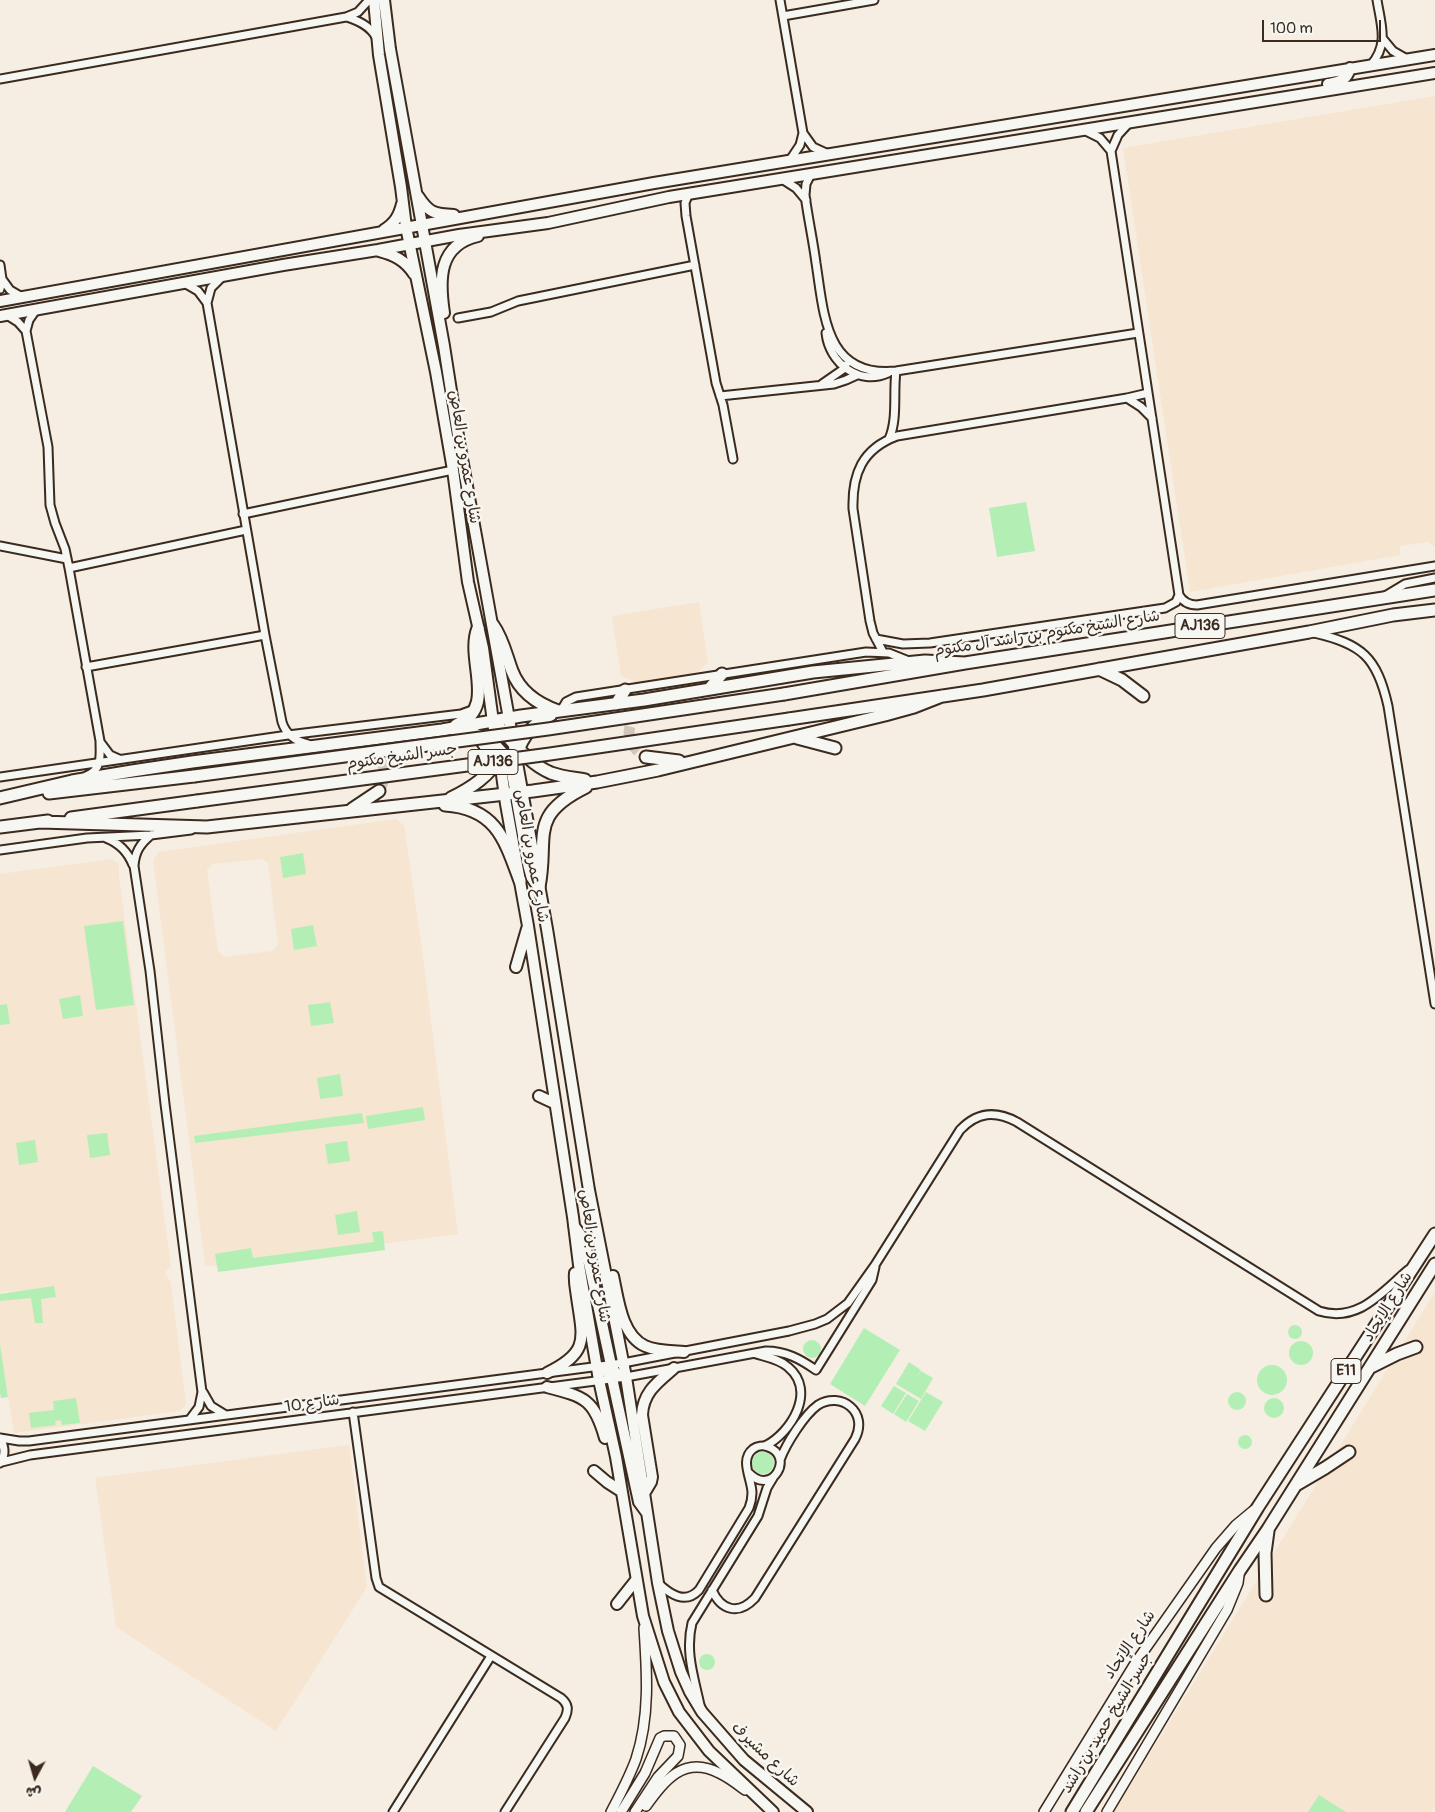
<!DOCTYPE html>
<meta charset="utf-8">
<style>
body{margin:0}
#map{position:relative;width:1435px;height:1812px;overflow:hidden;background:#f6eee3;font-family:Pangolin,"Playpen Sans Arabic",sans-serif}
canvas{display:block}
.north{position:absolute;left:10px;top:1752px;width:50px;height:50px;-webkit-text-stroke:4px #f6f6f2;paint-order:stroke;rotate:186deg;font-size:14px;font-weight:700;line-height:20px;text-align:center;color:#3b2a1e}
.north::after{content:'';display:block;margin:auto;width:18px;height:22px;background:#3b2a1e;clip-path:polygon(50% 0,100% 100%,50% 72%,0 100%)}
.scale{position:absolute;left:1262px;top:20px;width:119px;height:22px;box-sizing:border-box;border:2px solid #3b2a1e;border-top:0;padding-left:6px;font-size:15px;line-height:18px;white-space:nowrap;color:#3b2a1e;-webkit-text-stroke:4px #f6f6f2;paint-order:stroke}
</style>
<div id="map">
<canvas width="1435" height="1812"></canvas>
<div class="north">ش</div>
<div class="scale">100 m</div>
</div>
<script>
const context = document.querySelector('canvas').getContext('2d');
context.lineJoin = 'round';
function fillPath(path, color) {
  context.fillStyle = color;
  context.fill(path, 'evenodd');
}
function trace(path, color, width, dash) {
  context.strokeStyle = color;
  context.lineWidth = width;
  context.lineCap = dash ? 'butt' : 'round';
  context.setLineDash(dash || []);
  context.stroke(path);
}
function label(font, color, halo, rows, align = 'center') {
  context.font = font + ' Pangolin,"Playpen Sans Arabic",sans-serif';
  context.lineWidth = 5;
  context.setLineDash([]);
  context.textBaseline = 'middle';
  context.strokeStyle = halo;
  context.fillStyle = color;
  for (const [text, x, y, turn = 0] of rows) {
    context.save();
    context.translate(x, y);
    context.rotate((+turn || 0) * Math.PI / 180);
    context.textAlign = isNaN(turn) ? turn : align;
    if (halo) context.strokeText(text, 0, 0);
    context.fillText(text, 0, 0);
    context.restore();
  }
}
fillPath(new Path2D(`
 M1435,96V547L1428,542L1400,546V555L1190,592L1123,148Z
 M699,602L708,662L696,674L638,683L621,676L612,616Z
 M396,819L404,825L421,941L458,1234L215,1266L205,1265L153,860L159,852ZM262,859L268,863L278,944L272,951L225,957L218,951L207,870L213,864Z
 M112,859L119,864V877L171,1267L165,1272L171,1283L186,1404L180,1411L14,1433L0,1345V1294L29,1289L0,1292V874Z
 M1435,1292V1807L1432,1812H1114Z
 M349,1445L367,1587L276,1731L116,1627L95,1478Z`), '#f6e5d0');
fillPath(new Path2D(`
 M1026,502L1035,551L997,557L989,508Z
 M303,853L306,874L283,878L280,857Z
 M123,921L134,1005L96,1010L84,926Z
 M313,925L317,946L294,950L291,929Z
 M80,995L83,1016L63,1019L59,999Z
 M330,1002L334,1023L311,1026L308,1005Z
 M7,1004L10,1024L0,1025V1005Z
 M340,1074L343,1096L320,1099L317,1078Z
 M423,1107L425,1120L368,1129L366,1116Z
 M362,1113L364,1123L195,1143L194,1136Z
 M107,1133L110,1155L90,1158L87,1135Z
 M35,1140L38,1162L19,1165L16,1143Z
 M347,1141L350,1161L328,1164L325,1144Z
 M357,1211L360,1232L338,1235L335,1215Z
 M383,1231L385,1250L218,1272L215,1254L251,1248L253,1258L374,1242L372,1232Z
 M54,1286L56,1297L41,1299L43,1323H35L31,1298L0,1301V1294Z
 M1288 1332a7 7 0 1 1 14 0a7 7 0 1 1-14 0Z
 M864,1328L900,1350L865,1406L830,1384Z
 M803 1349a9 9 0 1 1 18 0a9 9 0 1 1-18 0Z
 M1289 1353a12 12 0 1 1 24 0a12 12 0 1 1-24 0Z
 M0,1344L8,1397L1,1398L0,1393Z
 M909,1362L921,1370L915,1380L921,1371L933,1378L921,1399L896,1384Z
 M1257 1380a15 15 0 1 1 30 0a15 15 0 1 1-30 0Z
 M894,1386L906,1393L893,1414L881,1406Z
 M1228 1401a9 9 0 1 1 18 0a9 9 0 1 1-18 0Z
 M926,1392L943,1402L925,1431L908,1421Z
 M907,1394L919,1401L906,1422L894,1414Z
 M76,1398L80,1423L62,1425L61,1420L55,1421L56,1425L31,1428L29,1413L54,1410L53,1401Z
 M1264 1408a10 10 0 1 1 20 0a10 10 0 1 1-20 0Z
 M1238 1442a7 7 0 1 1 14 0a7 7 0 1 1-14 0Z
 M752 1463a11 11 0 1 1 22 0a11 11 0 1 1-22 0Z
 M699 1662a8 8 0 1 1 16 0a8 8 0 1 1-16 0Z
 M93,1766L142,1796L131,1812H65Z
 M1319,1795L1346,1812H1308Z`), '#b3efb4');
trace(new Path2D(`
 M639,713C623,727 627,747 646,757
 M368,749C385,758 389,775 379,791`), '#d1c7bc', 11, [11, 5.5]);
const minor = new Path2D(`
 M780,0L803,133L813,147L826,153
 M783,16L874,0
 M347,17C359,21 370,26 376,37
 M1383,39L1393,51L1407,59
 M1371,65C1389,44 1381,25 1377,0
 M0,79L346,17L358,12L369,0
 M1084,130L1100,138L1111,151L1179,595C1183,602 1189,605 1197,605L1435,566
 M1111,151L1118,135L1129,123
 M790,160L800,145L803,133
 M811,174L806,184L805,195C808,218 813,240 816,263C824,314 825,378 896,371L1138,333
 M782,179L796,188L806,200
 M689,193L685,203L686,216L716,383L723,405L733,459
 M0,265L2,279L0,289
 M2,279L10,290L22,297
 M186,284L198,291L207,303L265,635L282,722C286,735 295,741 308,744
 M207,303L211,288L222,277
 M36,310L29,320L26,331L48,447L50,505L55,523L65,549L69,568L100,741C100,756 103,769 86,776
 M7,315L18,322L26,331
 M458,318L491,312L518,301L695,265
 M826,333C829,363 859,386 888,373
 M822,384L845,368L846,365
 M720,396L834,384L846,380L857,375
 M1127,398L1141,407L1152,418
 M889,439C898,419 893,393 896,371
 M243,514L453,470
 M0,546L67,559
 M69,568L246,530
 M1385,596L1405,584L1435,578
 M1314,633C1362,644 1377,657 1388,706L1435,1004
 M876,639L903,644L930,643L1165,608L1176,602L1179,595
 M883,652L873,633L870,621L853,509C852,474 862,449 897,436L1127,398L1148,393
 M86,667L265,635
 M560,712L566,702L576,697L866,652L889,653L909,661
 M101,743L110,755L119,759
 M0,777L288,735L461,714L472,710
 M151,835C140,844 135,852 134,866L150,971L165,1104L202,1392L199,1407L190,1419
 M106,838C119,843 128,852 133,865
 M0,850L87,838L151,835L191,830
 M756,1354C766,1357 779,1359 788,1367C817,1391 791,1433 765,1446
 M203,1392L211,1406L224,1414
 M353,1412L376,1578L379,1587L561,1698C568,1704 569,1709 565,1718L505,1812
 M0,1438L19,1441H29L623,1363L789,1331L815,1324L827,1319L848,1303L875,1265L960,1130C977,1112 995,1110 1017,1122L1319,1311C1358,1323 1381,1293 1408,1270
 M0,1438C5,1447 6,1455 0,1463
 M2,1462L30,1455L626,1377L766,1351C786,1351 800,1359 816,1370L872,1280L875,1267
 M658,1583C670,1594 685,1605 699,1590L749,1508C751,1503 752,1498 752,1493C752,1479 739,1460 753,1449C757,1446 763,1445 768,1447C795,1456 772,1497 749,1473
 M712,1590C721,1610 738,1616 755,1598L855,1439C869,1412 841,1391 818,1405C804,1415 786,1444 780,1460
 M700,1705C694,1677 685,1652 692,1623L758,1516L767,1488L773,1478
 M393,1812L491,1656`);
const tertiary = new Path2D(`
 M646,1806C665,1780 684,1755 719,1773C728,1777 737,1784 745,1790
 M611,1812C620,1795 629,1778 636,1759C650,1717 647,1672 644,1628
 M621,1812L645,1773L660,1738L664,1736H674L680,1745L678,1756L658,1777L635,1812
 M1044,1812L1136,1662L1216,1548L1236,1525L1254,1510
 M1107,1812L1227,1610L1238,1583L1239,1575`);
const secondary = new Path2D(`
 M374,0L379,55L401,187L406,227L436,372L453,470L468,582L483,648L494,729
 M384,0L390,49L444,346L459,442L547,929L589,1190L626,1377L658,1583L668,1631L681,1672L690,1692L702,1712L744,1760L807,1812
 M1328,84C1339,82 1347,81 1350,68
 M418,196C429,213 434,214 454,215
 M384,230C395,223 399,216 402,204
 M379,251C394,255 405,260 414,274
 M0,301L654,183L1435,55
 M444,313C439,280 438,245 478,236
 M0,316L283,265L378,250L459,235L548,223L669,197L1435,73
 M499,753L506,804L528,926L573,1217L579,1265L599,1380L616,1457L643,1616L664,1682L679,1712L709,1751L773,1812
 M516,967L527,929
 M539,1096L554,1103
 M574,1226L584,1240L611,1365L616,1374L626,1377
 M613,1276C618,1298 621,1335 645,1346C656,1351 671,1351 684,1352
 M597,1366L606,1371L612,1378L639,1502L647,1513
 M547,1373C590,1352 583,1339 577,1297C576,1289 574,1281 575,1273
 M547,1387C585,1397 594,1399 605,1438
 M594,1471L607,1482L621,1491
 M645,1492L651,1482L652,1477L642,1415C643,1392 658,1382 674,1368
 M617,1604L636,1580`);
const primary = new Path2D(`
 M493,625C503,639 506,655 512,671C520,692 538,704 558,711
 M1099,669L1122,680L1143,696
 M709,689L722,674
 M784,694L965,663L1435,590
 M616,704L625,690
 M789,719L983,690L1309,632L1393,615L1435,610
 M493,721C511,739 527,763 551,773C562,777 574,778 585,780
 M456,725C499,708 465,660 478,628
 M456,731C481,731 503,746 512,770L529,866L532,877L539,887
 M478,737C488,747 491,757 487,770
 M797,738L835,748
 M517,754C522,737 534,722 551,715
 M646,757L679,761
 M49,793L194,776
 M0,798L72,781L132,771L192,762L442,730L521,716L644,700L813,672L925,661L965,663
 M451,798C471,788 490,776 500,756
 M445,805C496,808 505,840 520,881
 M352,809L379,791
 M71,818L197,801
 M40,822L207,827L533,791L597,782L658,770L885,715L914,707L942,696
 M0,827L48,821
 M539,887C549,837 527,816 586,787`);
const trunk = new Path2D(`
 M1371,1367L1397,1354L1416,1347
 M1296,1485L1325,1468L1349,1452
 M1266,1595L1265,1553L1268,1531
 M1072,1812L1258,1507L1435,1234
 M1086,1812L1240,1570L1268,1529L1435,1264`);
trace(minor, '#3b2a1e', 11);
trace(tertiary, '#3b2a1e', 12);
trace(secondary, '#3b2a1e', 14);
trace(primary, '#3b2a1e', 15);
trace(trunk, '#3b2a1e', 15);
trace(minor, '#f6f6f2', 7);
trace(tertiary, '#f6f6f2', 9);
trace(secondary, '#f6f6f2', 10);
trace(primary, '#f6f6f2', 11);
trace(trunk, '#f6f6f2', 11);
const primaryBridge = new Path2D(`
 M194,776L548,729L784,694
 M197,801L550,754L789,719`);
trace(primaryBridge, '#3b2a1e', 15, []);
trace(primaryBridge, '#f6f6f2', 11);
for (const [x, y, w] of [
 [1200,626,50],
 [493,762,50],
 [1346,1371,30]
]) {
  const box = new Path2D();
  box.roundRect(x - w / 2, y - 12.5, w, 25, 4);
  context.fillStyle = '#f6f6f2';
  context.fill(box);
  trace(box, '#3b2a1e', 1);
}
label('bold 15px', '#3b2a1e', null, [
 ["AJ136",1200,626],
 ["AJ136",493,762],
 ["E11",1346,1371]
]);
label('16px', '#3b2a1e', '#f6f6f2', [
 ["شارع عمرو بن العاص",464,457,81],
 ["شارع الشيخ مكتوم بن راشد آل مكتوم",1047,634,-9],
 ["جسر الشيخ مكتوم",402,757,-8],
 ["شارع عمرو بن العاص",531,856,80],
 ["شارع عمرو بن العاص",594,1256,81],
 ["شارع الإتحاد",1388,1307,-58],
 ["شارع 10",312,1404,-8],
 ["شارع الإتحاد",1130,1645,-56],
 ["جسر الشيخ حميد بن راشد",1107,1723,-59],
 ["شارع مشيرف",765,1755,43]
]);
</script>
